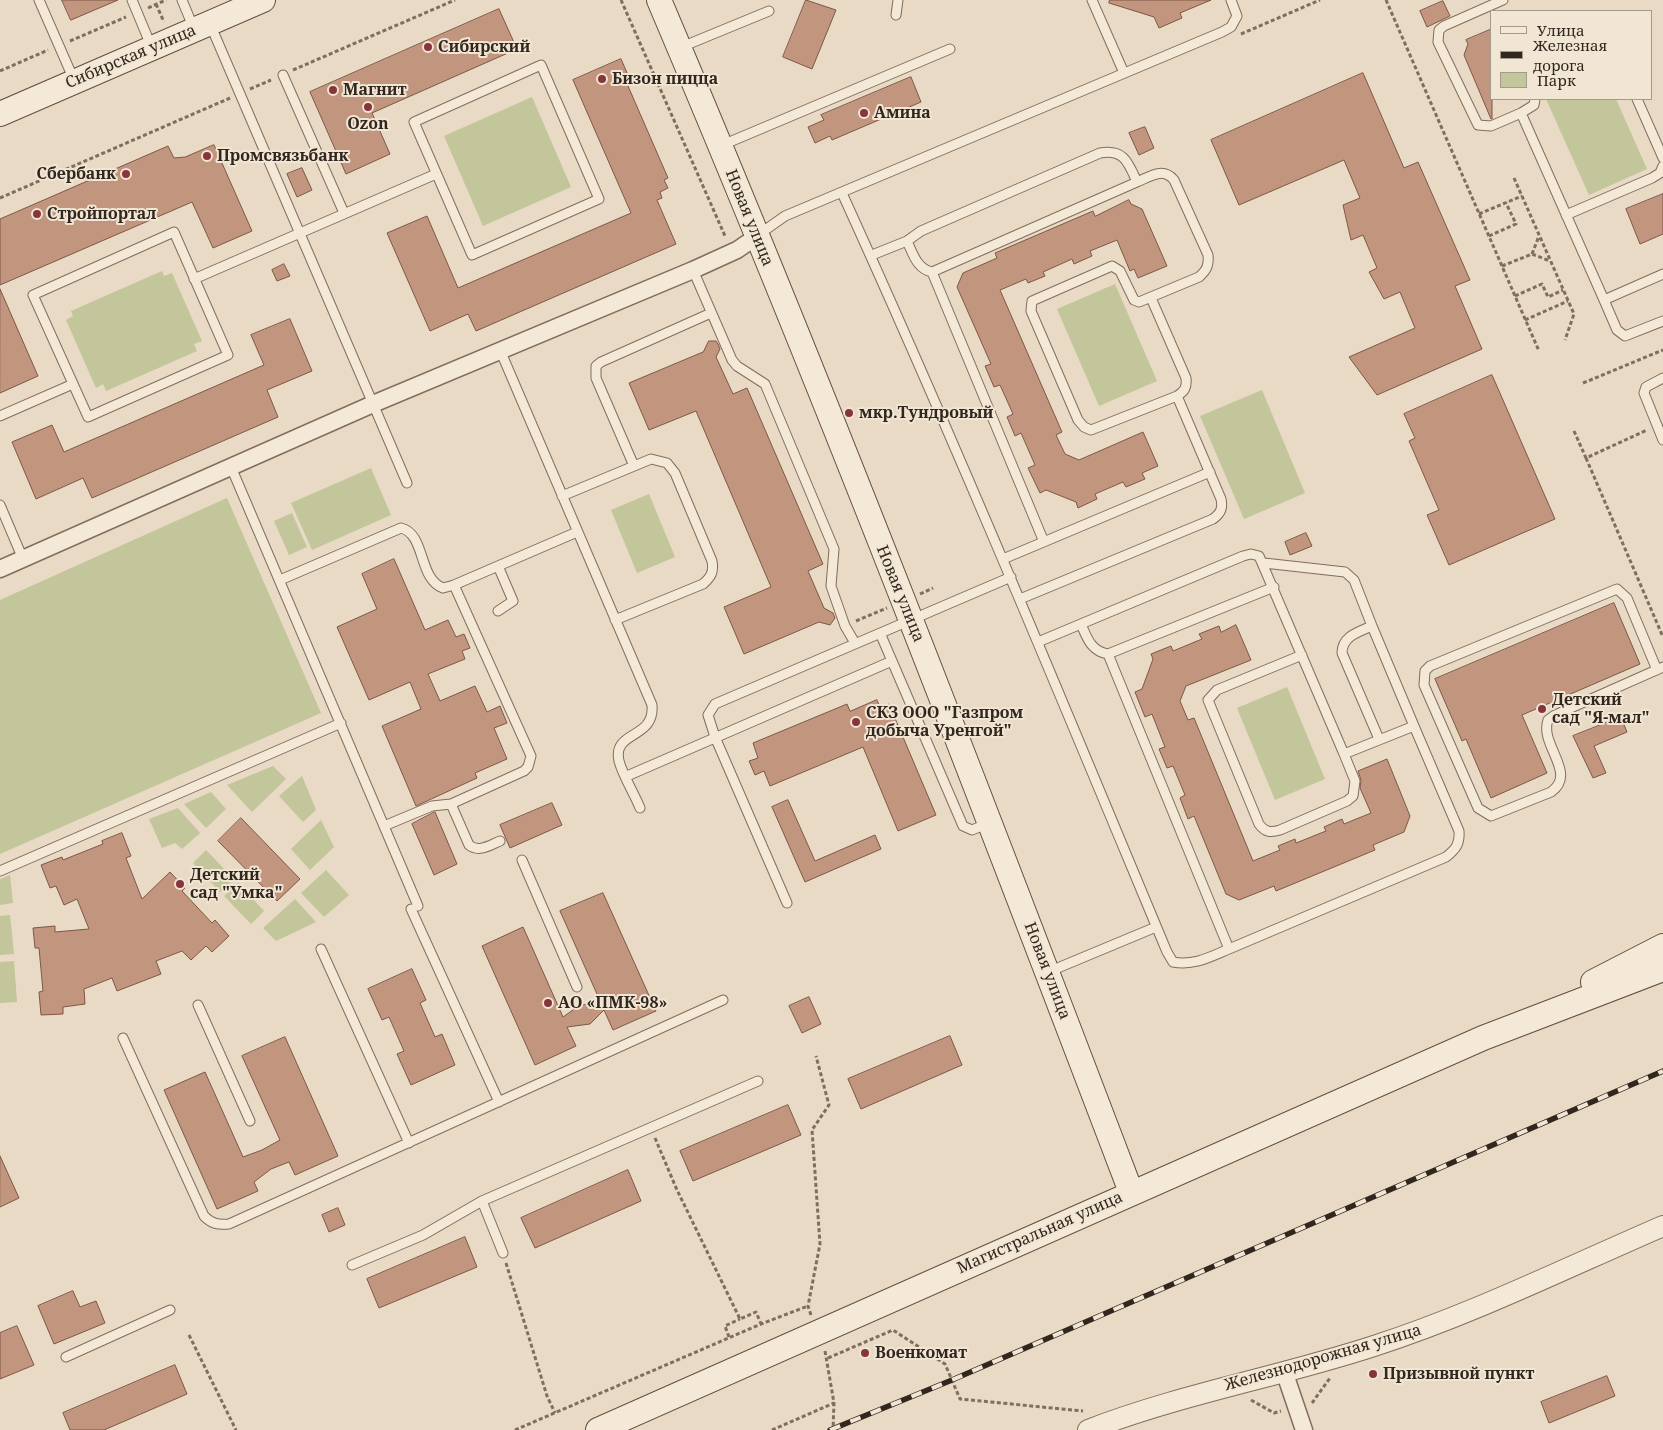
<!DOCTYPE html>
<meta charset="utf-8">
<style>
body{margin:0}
#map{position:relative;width:1663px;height:1430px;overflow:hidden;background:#e8dac4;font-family:"Noto Serif",serif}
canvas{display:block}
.legend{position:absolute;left:1490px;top:10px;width:162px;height:90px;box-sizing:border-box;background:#f1e5d3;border:1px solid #a5998b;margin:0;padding:6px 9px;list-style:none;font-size:15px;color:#32271f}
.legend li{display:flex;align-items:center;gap:10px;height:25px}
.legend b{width:25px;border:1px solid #a5998b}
</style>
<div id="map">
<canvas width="1663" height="1430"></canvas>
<ul class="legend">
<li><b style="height:6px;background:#f4e9d6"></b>Улица</li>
<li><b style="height:6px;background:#32271f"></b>Железная дорога</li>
<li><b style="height:14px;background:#c3c59a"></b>Парк</li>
</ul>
</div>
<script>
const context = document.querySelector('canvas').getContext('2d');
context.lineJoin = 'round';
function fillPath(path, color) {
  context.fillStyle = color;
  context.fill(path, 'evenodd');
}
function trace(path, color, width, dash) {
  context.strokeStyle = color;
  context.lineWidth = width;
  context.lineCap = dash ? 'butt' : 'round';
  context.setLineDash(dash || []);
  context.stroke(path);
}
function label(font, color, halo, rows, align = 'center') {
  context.font = font + ' "Noto Serif",serif';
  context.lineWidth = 4;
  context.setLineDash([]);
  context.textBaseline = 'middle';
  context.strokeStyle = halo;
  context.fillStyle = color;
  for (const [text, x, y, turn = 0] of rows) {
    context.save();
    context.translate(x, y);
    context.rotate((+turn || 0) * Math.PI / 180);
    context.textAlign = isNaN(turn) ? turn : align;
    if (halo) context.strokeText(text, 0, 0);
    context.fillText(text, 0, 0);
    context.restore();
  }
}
fillPath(new Path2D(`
 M532,97L571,187L483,226L444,136Z
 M1546,99H1616L1647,169L1589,195Z
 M162,271L164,276L172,273L202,341L194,344L197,351L106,391L103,384L96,388L66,320L73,316L71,311Z
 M1115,284L1157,381L1099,406L1057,309Z
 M1262,390L1305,493L1244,519L1200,416Z
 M371,468L391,515L312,550L291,503Z
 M649,494L675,557L637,573L611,510Z
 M227,498L321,713L0,854V600Z
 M292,513L307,547L289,555L274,521Z
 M1287,687L1325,779L1275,800L1237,708Z
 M273,766L286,779L252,812L227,785Z
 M302,776L316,810L303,822L279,796Z
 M211,792L226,809L206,828L184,804Z
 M178,808L200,833L182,849L175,843L162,848L149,819Z
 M321,820L334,847L310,870L291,849Z
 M206,850L234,879L220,892L193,863Z
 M326,870L349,895L324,917L301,893Z
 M10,875L13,903L0,905V879Z
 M238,883L264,911L251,924L224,896Z
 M295,899L316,922L276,941L263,928Z
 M10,915L14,954L0,955V916Z
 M14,961L17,1002L0,1003V962Z`), '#c3c59a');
const building = new Path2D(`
 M62,0H118L71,20Z
 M806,0L836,10L812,69L783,57Z
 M1110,0H1211L1180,13L1182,18L1159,28L1154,17L1109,3Z
 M1443,1L1450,16L1427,27L1420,11Z
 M499,9L517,49L372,113L390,154L346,174L310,92Z
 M1492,29V119H1491L1464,55L1468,44L1466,40Z
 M621,59L632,84L628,86L668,178L664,180L668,188L660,192L662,198L657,200L676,244L476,331L468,314L430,331L387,233L427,216L458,288L631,213L573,80Z
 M1363,73L1404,168L1418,162L1470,280L1455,286L1482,349L1377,395L1349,357L1415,328L1400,292L1384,299L1369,272L1377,268L1363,235L1351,240L1343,205L1360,198L1344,160L1239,205L1211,140Z
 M911,77L921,102L832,140L830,136L815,143L808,127L824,120L821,115Z
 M1145,127L1154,148L1139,155L1129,133Z
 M214,145L252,231L213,248L192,202L0,285V219L168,146L174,158L185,157Z
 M302,168L312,190L297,197L287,174Z
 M1663,194V234L1640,244L1626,209Z
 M1129,200L1131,204L1142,209L1167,266L1138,278L1134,269L1130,271L1117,240L1090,251L1092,256L1074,264L1072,259L1043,272L1045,276L1028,283L1026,279L1000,290L1062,432L1056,435L1065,454L1079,460L1143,432L1158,466L1142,473L1145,479L1126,487L1123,482L1095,494L1097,499L1078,508L1076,502L1046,490L1040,493L1028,468L1035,465L1021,433L1015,436L1007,417L1013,414L1000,385L994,387L985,366L991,364L957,287L963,273L997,258L995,253L1093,211L1095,216Z
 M284,264L290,276L277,281L272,270Z
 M0,289L38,376L0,393Z
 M290,319L312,371L267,390L278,417L92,498L83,478L36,499L12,442L52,425L64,452L264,365L251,335Z
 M709,341H716L718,344L720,349L716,357L733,394L747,388L823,564L808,571L824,608L833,613L835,618L830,625L819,622L744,654L724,607L771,587L696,411L649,430L629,383L703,352Z
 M1492,375L1555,519L1449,565L1427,515L1439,510L1409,441L1415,438L1404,414Z
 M1306,533L1312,546L1290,555L1285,542Z
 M394,559L425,630L448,620L456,637L464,634L470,648L462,651L465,659L428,674L440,701L475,686L487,712L500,706L507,723L494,728L507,759L475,773L477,778L416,806L382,726L421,709L410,682L369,700L337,627L377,609L362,574Z
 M1614,603L1640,664L1522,715L1547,773L1491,798L1466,739L1462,741L1435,679Z
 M1236,625L1251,660L1186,686L1180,701L1188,720L1194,718L1253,861L1280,850L1278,846L1295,839L1296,843L1326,831L1324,827L1342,819L1344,824L1371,813L1360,788L1361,780L1358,771L1387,759L1410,816L1404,832L1373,845L1375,850L1276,891L1274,886L1239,900L1226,894L1194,816L1188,819L1180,798L1185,795L1173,766L1167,768L1159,749L1165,747L1152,714L1145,717L1135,692L1142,689L1153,659L1151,654L1171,646L1173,651L1202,639L1199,634L1219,626L1221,632Z
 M877,700L880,708L889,704L936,815L898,831L863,747L770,786L764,771L755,775L749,761L758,758L753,743L847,704L850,711Z
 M1621,717L1627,732L1594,746L1606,773L1593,778L1573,736Z
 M788,800L815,861L875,835L881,849L805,882L772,807Z
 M552,803L562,825L510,848L500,825Z
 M435,812L457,864L434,875L412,824Z
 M241,818L300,879L277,901L218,841Z
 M122,833L131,856L126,858L142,899L170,872L185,888L182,891L212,923L215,920L229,936L212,952L206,946L191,960L182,951L156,961L161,974L117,991L112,978L84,989L85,1004L63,1007V1014L41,1015L39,992L43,991L39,948H35L33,928L55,926V932L89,929L77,899L64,905L56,886L50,888L41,865L62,857L63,860L103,844L102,841Z
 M603,893L656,1011L613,1030L604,1010L590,1024L567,1027L576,1046L535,1065L482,946L523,927L563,1017L580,1005L601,1003L560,911Z
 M412,969L426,1000L420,1003L435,1037L442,1034L455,1065L411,1085L397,1054L404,1051L389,1017L382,1020L368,989Z
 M809,997L821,1024L802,1033L789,1006Z
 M950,1036L962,1065L861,1109L848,1079Z
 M285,1037L338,1156L295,1175L289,1162L271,1169L254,1182L258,1191L217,1209L164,1090L205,1072L243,1157L262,1150L280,1140L242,1056Z
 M788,1105L801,1135L693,1181L680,1151Z
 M0,1156L19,1198L0,1207Z
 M628,1170L641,1201L535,1248L521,1218Z
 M338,1208L345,1225L329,1232L322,1215Z
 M465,1237L477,1267L379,1308L367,1279Z
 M73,1291L80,1307L96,1301L105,1323L54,1344L38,1306Z
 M17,1326L34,1365L0,1379V1333Z
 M175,1365L187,1394L104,1430H70L63,1413Z
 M1607,1376L1615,1396L1549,1423L1541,1402Z`);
fillPath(building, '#c2957f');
trace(building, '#7d5746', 1);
const service = new Path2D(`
 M39,0L74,80
 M132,0L152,48
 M182,0L194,29
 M1092,0L1124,73
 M1503,0L1444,26L1439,30L1438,42L1478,125L1491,126L1521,113
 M896,15L898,0
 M210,24L407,483
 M679,48L769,11
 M541,65L599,199L472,255L414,122Z
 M283,75L344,213
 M1535,99L1534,105L1521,113L1604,300L1663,274
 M1637,99L1663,158
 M720,146L950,49
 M842,193C956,443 1061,698 1167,952L1173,962C1194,966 1210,957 1229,949L1446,857C1456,849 1460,844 1459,831L1414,726L1344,754L1259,556L1251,554L1243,556L1038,642
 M1566,215L1652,178L1660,173L1663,166
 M174,232L228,355L88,417L33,295Z
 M758,235L785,216L1222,32L1231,27L1237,16L1231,0
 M907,241C913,254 917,269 932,272
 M872,255L907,241L921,231L1100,153C1124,149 1128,162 1137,182
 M693,270L732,360L737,366L765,384L834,549L831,586L845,626L855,643
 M194,279L436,174
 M1604,300L1617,330L1625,336L1663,321
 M500,350L652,705C655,740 612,730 619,761C623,776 634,793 640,808
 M1663,378L1646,387L1644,393L1663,440
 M0,416L73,384
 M634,466L596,378V366L601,362L711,313
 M231,467L418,906
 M562,496L651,459L667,463L675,473L712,561C714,572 711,577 703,584L615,620
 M0,505L23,559
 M1044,542L932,272L1137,182C1151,176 1163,167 1174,180L1208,255C1209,265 1207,270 1199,277L1139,302L1134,300L1120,271L1112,266L1032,301L1031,311L1078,420L1084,427L1091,430L1177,396C1185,391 1187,387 1186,378L1151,298
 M1003,559L1210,472
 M1264,563L1345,572L1354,580L1372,626C1359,632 1342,636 1342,653L1379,739
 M280,580L401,528C426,534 418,579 443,588L454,585
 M1020,599L1213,519C1221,513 1223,508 1221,499L1177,396
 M498,611L513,601L498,566
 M1081,624C1087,638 1091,651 1108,654L1274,587
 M1372,626L1414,726
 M880,633L963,826L972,830L989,823
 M1108,654L1229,949
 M1302,655L1217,690L1208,700L1259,824C1265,832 1270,833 1280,830L1347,801L1353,796L1355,781L1344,754
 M1657,670L1627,598L1617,589L1430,666L1425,671L1424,685L1478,808L1491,816L1551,792C1578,773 1539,745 1548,720L1555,715L1663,667
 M627,776L892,661
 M451,804L469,845C479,853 490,845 500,841
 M384,826L432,806L451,804L524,771L528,767L531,756L454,585L577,532
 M522,860L577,987
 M0,871L341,723
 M787,903L715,737L708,715L715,704L1011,577
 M411,909L499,1102
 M321,949L409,1143
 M1048,972L1156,927
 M198,1005L250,1121
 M123,1038L204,1216C212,1224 218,1225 229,1224L723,1000
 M482,1201L503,1253
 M352,1265L423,1235L482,1201L758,1081
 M66,1357L170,1310`);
const minor = new Path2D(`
 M0,569L373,404L693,270L737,250L756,237
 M1284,1371L1304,1430`);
const tertiary = new Path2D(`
 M1088,1430C1181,1394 1279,1377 1374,1346C1473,1314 1568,1267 1663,1226`);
const secondary = new Path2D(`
 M659,0C826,393 979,793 1131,1192
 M0,114L263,0
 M1593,982L1663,946
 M598,1430L1483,1038L1663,969`);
trace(service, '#816d5d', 11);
trace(minor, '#816d5d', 19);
trace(tertiary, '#816d5d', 22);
trace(secondary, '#624e40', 26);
trace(new Path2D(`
 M621,0L725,236
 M1386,0L1539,351
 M156,4L164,22
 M148,8L166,0
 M1241,34L1320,0
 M70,41L126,17
 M293,70L455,0
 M0,71L48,50
 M250,89L271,80
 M1514,178L1574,314L1565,340
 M0,198L230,98
 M1479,214L1522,196
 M1489,236L1516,224L1506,203
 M1532,254L1539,236
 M1502,266L1532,254L1550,261
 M1515,296L1542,284L1548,297L1563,290
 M1525,320L1568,301
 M1583,383L1663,350
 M1574,431L1586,458L1647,430
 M1586,458L1663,637
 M920,594L933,588
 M856,621L887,608
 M655,1138L677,1190L740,1319L756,1312L761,1324
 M506,1263L547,1396L555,1413
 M811,1315L808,1306L820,1244L812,1130L829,1105L816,1056
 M189,1335L236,1430
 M729,1337L725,1326L740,1319
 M825,1351L834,1403L833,1430
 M828,1358L893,1330L945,1364L960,1399L1083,1411
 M1251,1400L1274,1413L1281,1411
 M1312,1403L1330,1378
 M515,1430L761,1324L808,1306
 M772,1430L834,1403`), '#816d5d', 3, [4, 2.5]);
trace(service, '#f4e9d6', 9);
trace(minor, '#f4e9d6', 16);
trace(tertiary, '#f4e9d6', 20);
trace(secondary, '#f4e9d6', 24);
const rail = new Path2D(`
 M830,1430L952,1380L1663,1071`);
trace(rail, '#32271f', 5.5);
trace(rail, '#f1e5d3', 4, [11]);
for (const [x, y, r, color] of [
 [428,47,5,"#88343c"],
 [602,79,5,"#88343c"],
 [333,90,5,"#88343c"],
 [368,107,5,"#88343c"],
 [864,113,5,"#88343c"],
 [207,156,5,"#88343c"],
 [126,174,5,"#88343c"],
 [37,214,5,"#88343c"],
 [849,413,5,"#88343c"],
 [1542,709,5,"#88343c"],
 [856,722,5,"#88343c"],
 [180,884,5,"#88343c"],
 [548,1003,5,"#88343c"],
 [865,1353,5,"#88343c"],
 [1373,1374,5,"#88343c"]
]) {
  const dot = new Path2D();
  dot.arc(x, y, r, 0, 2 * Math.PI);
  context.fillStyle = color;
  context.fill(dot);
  trace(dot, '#f1e5d3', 2);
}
label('bold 16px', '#32271f', '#f1e5d3', [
 ["Сибирский",438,47],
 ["Бизон пицца",612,79],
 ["Магнит",343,90],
 ["Амина",874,113],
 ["Ozon",368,124,"center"],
 ["Промсвязьбанк",217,156],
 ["Сбербанк",116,174,"right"],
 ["Стройпортал",47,214],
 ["мкр.Тундровый",859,413],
 ["Детский",1552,700],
 ["сад \"Я-мал\"",1552,718],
 ["СКЗ ООО \"Газпром",866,713],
 ["добыча Уренгой\"",866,731],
 ["Детский",190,875],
 ["сад \"Умка\"",190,893],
 ["АО «ПМК-98»",558,1003],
 ["Военкомат",875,1353],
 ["Призывной пункт",1383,1374]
], 'left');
label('16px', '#32271f', '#f1e5d3', [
 ["Сибирская улица",131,57,-23],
 ["Новая улица",749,218,68],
 ["Новая улица",900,594,68],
 ["Новая улица",1047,971,69],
 ["Магистральная улица",1040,1233,-24],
 ["Железнодорожная улица",1323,1358,-16]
]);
</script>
